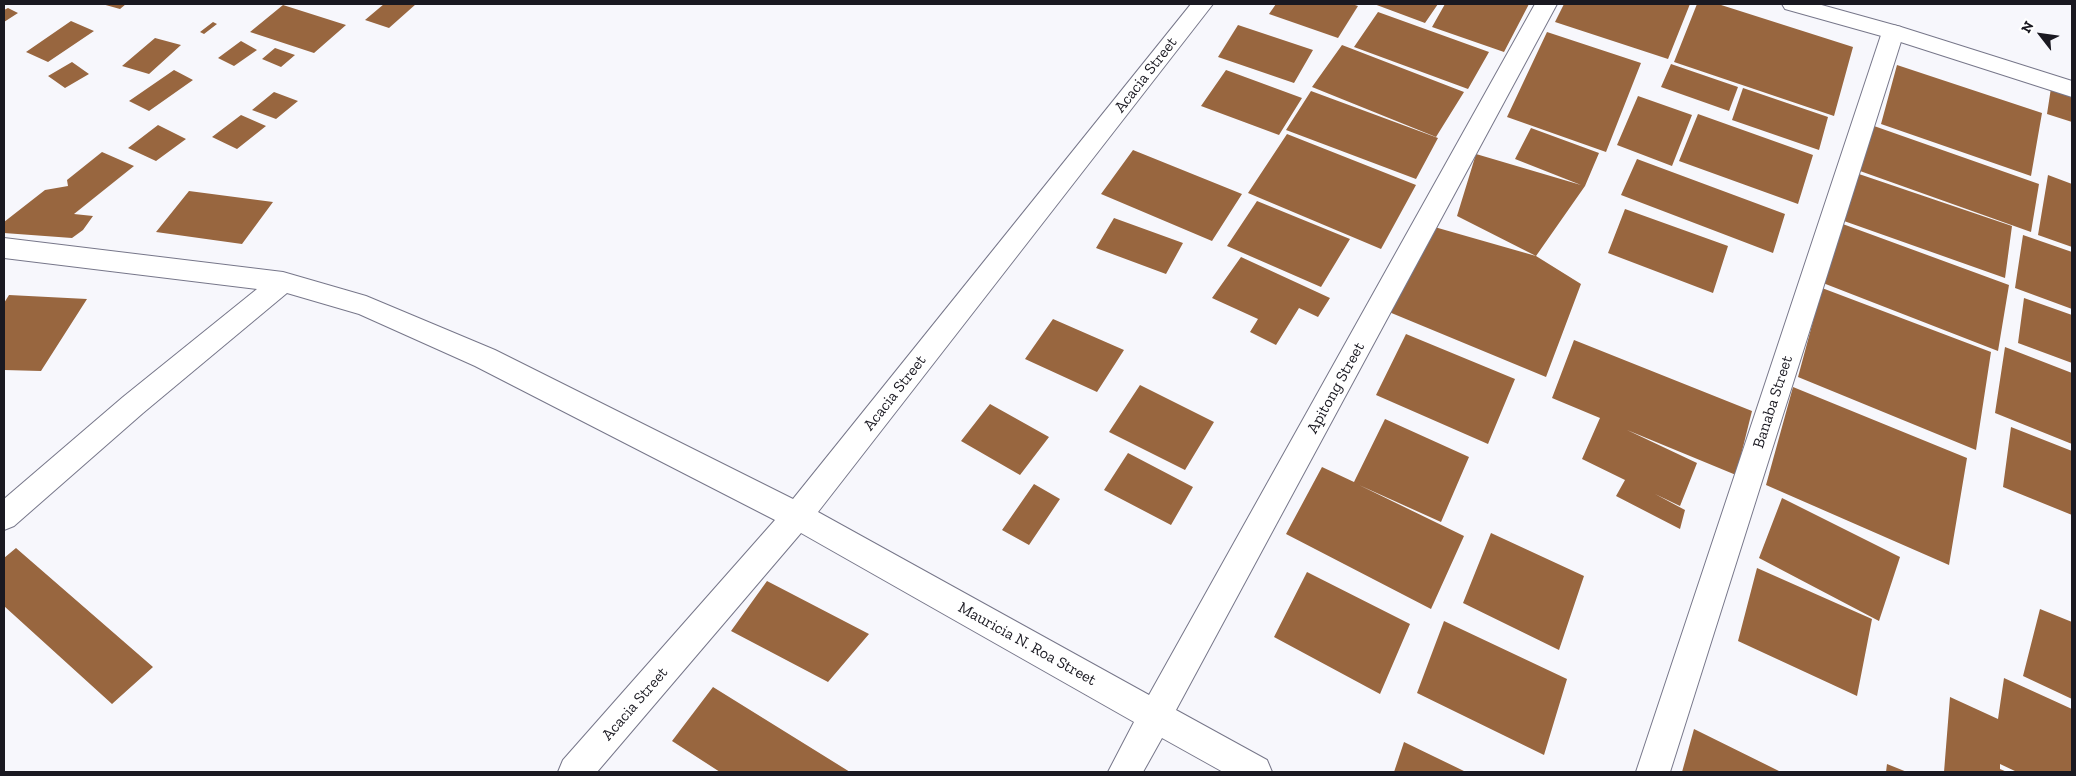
<!DOCTYPE html>
<style>
body{margin:0}
#map{position:relative;width:2076px;height:776px;overflow:hidden;background:#f7f7fc;font-family:"Zilla Slab",serif}
canvas{display:block}
.frame{position:absolute;inset:0;border:5px solid #1a1921;pointer-events:none}
.north{position:absolute;left:2016px;top:10px;width:50px;height:50px;-webkit-text-stroke:4px #fff;paint-order:stroke;rotate:300deg;font-size:14px;font-weight:700;line-height:20px;text-align:center;color:#1a1921}
.north::after{content:'';display:block;margin:auto;width:18px;height:22px;background:#1a1921;clip-path:polygon(50% 0,100% 100%,50% 72%,0 100%)}
</style>
<div id="map">
<canvas width="2076" height="776"></canvas>
<div class="frame"></div>
<div class="north">N</div>
</div>
<script>
const context = document.querySelector('canvas').getContext('2d');
context.lineJoin = 'round';
function fillPath(path, color) {
  context.fillStyle = color;
  context.fill(path, 'evenodd');
}
function trace(path, color, width, dash) {
  context.strokeStyle = color;
  context.lineWidth = width;
  context.lineCap = dash ? 'butt' : 'round';
  context.setLineDash(dash || []);
  context.stroke(path);
}
function label(font, color, halo, rows, align = 'center') {
  context.font = font + ' "Zilla Slab",serif';
  context.lineWidth = 5;
  context.setLineDash([]);
  context.textBaseline = 'middle';
  context.strokeStyle = halo;
  context.fillStyle = color;
  for (const [text, x, y, turn = 0] of rows) {
    context.save();
    context.translate(x, y);
    context.rotate((+turn || 0) * Math.PI / 180);
    context.textAlign = isNaN(turn) ? turn : align;
    if (halo) context.strokeText(text, 0, 0);
    context.fillText(text, 0, 0);
    context.restore();
  }
}
fillPath(new Path2D(`
 M102,4H126L120,9Z
 M384,4H416L389,28L365,20Z
 M1276,4H1352L1358,6L1338,38L1269,14Z
 M1374,4H1438L1425,23Z
 M1445,4H1529L1504,52L1432,27Z
 M1564,4H1690L1668,59L1555,22Z
 M1697,4H1718L1853,47L1834,116L1674,62Z
 M283,5L346,25L314,53L250,32Z
 M8,8L18,13L4,22V10Z
 M1378,12L1489,52L1468,89L1354,47Z
 M71,21L94,31L48,62L26,52Z
 M213,22L217,24L204,34L200,32Z
 M1238,25L1313,50L1294,83L1218,57Z
 M1547,32L1641,63L1606,152L1507,117Z
 M155,38L181,45L149,74L122,66Z
 M241,41L257,50L234,66L218,58Z
 M1342,45L1464,92L1436,137L1312,87Z
 M275,48L295,55L281,67L262,59Z
 M72,62L89,74L65,88L48,76Z
 M1671,64L1738,87L1729,111L1661,87Z
 M1897,65L2042,113L2031,176L1881,124Z
 M174,70L193,80L149,111L129,101Z
 M1226,70L1302,98L1279,135L1201,106Z
 M1743,88L1828,117L1819,150L1732,120Z
 M2051,88L2072,95V122L2047,114Z
 M1311,91L1438,138L1416,179L1286,130Z
 M274,92L298,101L276,119L252,110Z
 M1638,96L1692,115L1672,166L1617,145Z
 M1698,114L1813,155L1798,204L1679,161Z
 M241,115L266,126L237,149L212,137Z
 M158,125L186,139L156,161L128,148Z
 M1874,126L2039,184L2031,232L1860,171Z
 M1531,128L1599,153L1585,186L1536,256L1581,284L1546,377L1389,312L1431,226L1536,256L1457,216L1476,154L1581,185L1515,159Z
 M1287,134L1416,185L1381,249L1248,193Z
 M1133,150L1242,194L1212,241L1101,194Z
 M102,152L134,166L74,214L93,216L83,230L72,238L4,233V222L45,190L68,186L67,180Z
 M1637,159L1785,214L1773,253L1621,195Z
 M1856,173L2012,226L2005,278L1844,221Z
 M2048,175L2072,184V247L2038,235Z
 M189,191L273,202L242,244L156,232Z
 M1257,201L1350,239L1321,287L1227,246Z
 M1625,209L1728,246L1713,293L1608,253Z
 M1114,218L1183,243L1166,274L1096,248Z
 M1840,223L2009,285L1998,351L1823,283Z
 M2023,235L2072,252V309L2015,288Z
 M1241,257L1330,298L1318,317L1299,308L1276,345L1250,332L1258,319L1212,298Z
 M1822,288L1991,352L1976,450L1798,377Z
 M9,295L87,299L41,371L4,370V303Z
 M2024,298L2072,315V363L2018,343Z
 M1053,319L1124,350L1097,392L1025,359Z
 M1406,334L1515,379L1488,444L1376,395Z
 M1574,340L1752,411L1736,475L1627,430L1697,463L1680,506L1655,494L1685,510L1680,529L1616,496L1625,480L1582,459L1600,418L1552,398Z
 M2005,347L2072,373V444L1995,413Z
 M1140,385L1214,422L1185,470L1109,432Z
 M1793,387L1967,458L1949,565L1766,485Z
 M990,404L1049,437L1020,475L961,441Z
 M1385,419L1469,457L1441,522L1359,485L1464,536L1431,609L1286,534L1322,467L1354,482Z
 M2011,427L2072,451V515L2003,487Z
 M1128,453L1193,487L1171,525L1104,490Z
 M1034,484L1060,499L1029,545L1002,530Z
 M1782,498L1900,557L1879,621L1759,558Z
 M1491,533L1584,576L1559,650L1463,603Z
 M16,548L153,667L112,704L4,606V558Z
 M1757,568L1872,619L1857,696L1738,641Z
 M1307,572L1410,624L1380,694L1274,637Z
 M767,581L869,634L828,682L731,631Z
 M2040,609L2072,622V699L2023,676Z
 M1444,621L1567,679L1544,755L1417,693Z
 M2004,678L2072,709V772H2017L2000,764V769L2007,772H1944L1950,697L1998,719Z
 M713,687L850,772H720L672,741Z
 M1694,729L1781,772H1682Z
 M1404,742L1466,772H1394Z
 M1887,764L1907,772H1886Z`), '#98663f');
const minor = new Path2D(`
 M1191,4H1213L818,512L1149,695L1535,4H1557L1176,710L1267,760L1272,772H1223L1162,738L1143,772H1108L1134,722L801,533L597,772H558L563,760L775,520L475,366L359,314L287,293L143,413L14,526L4,530V499L123,397L257,289L4,258V238L283,272L366,296L495,350L793,499Z
 M1893,25L1901,27L1904,32L1670,772H1636L1882,32L1885,27Z`);
const tertiary = new Path2D(`
 M1782,4H1818L1901,27L2072,81V97L1885,37L1785,9Z`);
trace(minor, '#77778a', 2);
trace(tertiary, '#77778a', 2);
fillPath(minor, '#fff');
fillPath(tertiary, '#fff');
label('16px', '#1a1921', '#fff', [
 ["Acacia Street",1146,75,-52],
 ["Apitong Street",1336,388,-61],
 ["Acacia Street",895,393,-52],
 ["Banaba Street",1773,402,-72],
 ["Mauricia N. Roa Street",1027,644,29],
 ["Acacia Street",635,704,-49]
]);
</script>
